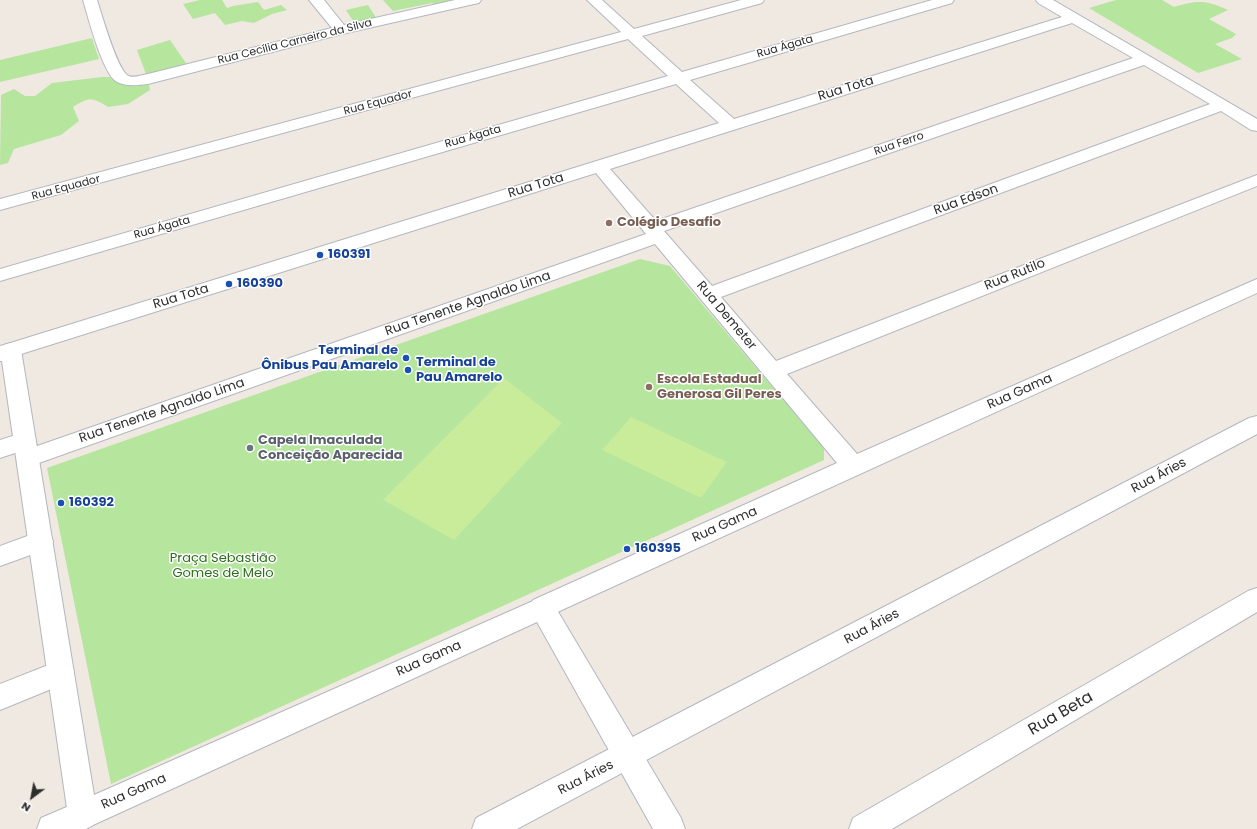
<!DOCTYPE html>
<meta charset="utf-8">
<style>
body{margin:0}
#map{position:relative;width:1257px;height:829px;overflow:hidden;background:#efe9e1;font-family:Poppins,sans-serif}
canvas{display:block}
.north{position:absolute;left:12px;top:777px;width:40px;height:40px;-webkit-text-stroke:3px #fff;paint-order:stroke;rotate:212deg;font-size:11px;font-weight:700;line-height:16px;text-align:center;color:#2e2e2e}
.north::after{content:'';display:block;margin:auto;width:14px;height:18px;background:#2e2e2e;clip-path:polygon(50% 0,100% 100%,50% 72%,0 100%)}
</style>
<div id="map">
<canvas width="1257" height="829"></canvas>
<div class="north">N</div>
</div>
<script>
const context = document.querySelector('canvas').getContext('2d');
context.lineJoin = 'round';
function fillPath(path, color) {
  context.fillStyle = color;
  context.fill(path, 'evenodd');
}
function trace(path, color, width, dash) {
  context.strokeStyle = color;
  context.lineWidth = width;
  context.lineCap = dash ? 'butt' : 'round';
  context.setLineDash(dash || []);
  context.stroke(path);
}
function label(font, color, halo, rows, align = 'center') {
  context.font = font + ' Poppins,sans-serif';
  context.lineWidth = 3;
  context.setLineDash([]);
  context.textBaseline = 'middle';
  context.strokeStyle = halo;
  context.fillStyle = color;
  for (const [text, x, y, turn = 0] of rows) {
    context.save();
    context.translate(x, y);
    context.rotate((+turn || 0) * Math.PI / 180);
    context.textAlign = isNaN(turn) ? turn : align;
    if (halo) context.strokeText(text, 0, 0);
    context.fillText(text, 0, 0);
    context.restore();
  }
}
fillPath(new Path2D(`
 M200,0H222L227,8L233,6L258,2L264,10L281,5L287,10L272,14L254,23L242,21L225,25L215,13L193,19L183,4Z
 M383,0H464L439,6L432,3L393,11Z
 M1116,0H1162L1174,7C1198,0 1206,0 1228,10L1209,19L1236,34L1232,38L1215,44L1242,59L1198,73L1089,8Z
 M368,5L377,19L355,24L346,10Z
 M92,38L99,59L0,82V60Z
 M170,40L188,66L146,74L137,50Z
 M102,77H110L118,83L149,84L150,90L128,104L108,107C93,97 88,97 73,107L79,121L61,135L14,149L8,163L0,165L1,95L14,89L25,96H35L52,83Z
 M640,259L670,266L824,448V460L111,784L47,468Z`), '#b6e59e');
fillPath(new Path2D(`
 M504,378L562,423L454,540L383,500Z
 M631,417L727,462L701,498L602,450Z`), '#c9ec9a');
const street = new Path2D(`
 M83,0H97C102,15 116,66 127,75C131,79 142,75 148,74L332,28L309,0H324L344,25L455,0H481L479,3L474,4L342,34L148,84C138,85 127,87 117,82C103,75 88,17 83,0Z
 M587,0H602L634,29L741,0H764L762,3L642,36L682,72L932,0H954L952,3L690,80L734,119L1062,17L1038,3L1036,0H1053L1257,119V131L1251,130L1221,111L721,297L776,361L1257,175V186L787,374L857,454L1257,279V293L542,619L533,616L529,608L533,600L837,463L655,244L36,464L28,467L20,464L17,458L20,452L646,234L596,173L18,355L11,357L4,355L1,350L4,345L719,123L676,84L0,281V269L668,76L628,39L0,210V199L621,32ZM1072,23L1133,58L656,221L610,169ZM1144,65L1210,104L712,286L664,231Z
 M1257,416V434L517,829H472L476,818L1249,418Z
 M25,432L33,435L36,441L33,447L0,458V440Z
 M41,531L50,534L53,541L50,548L0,566V546Z
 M1257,588V612L892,829H849L853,818L1248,591Z
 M61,660L71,663L74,672L71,681L0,710V684Z
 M83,800L93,805L98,815L93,825L86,829H37L41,818Z`);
const secondary = new Path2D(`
 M11,343L18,345L21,350L94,795L542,597L551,600L681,818L685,829H653L537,622L93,825L85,829L73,825L68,815L2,361H0V346Z`);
trace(street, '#b4b7c1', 2);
trace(secondary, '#b4b7c1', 2);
fillPath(street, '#fff');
fillPath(secondary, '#fff');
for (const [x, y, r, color] of [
 [609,223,4,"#8d6e63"],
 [320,255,4,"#1a4fb4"],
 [229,284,4,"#1a4fb4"],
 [406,358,4,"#1a4fb4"],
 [408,370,4,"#1a4fb4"],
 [649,387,4,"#8d6e63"],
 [250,448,4,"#6b7280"],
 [61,503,4,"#1a4fb4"],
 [627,549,4,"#1a4fb4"]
]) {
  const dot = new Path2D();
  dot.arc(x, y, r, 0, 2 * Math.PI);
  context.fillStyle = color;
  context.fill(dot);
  trace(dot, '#fff', 1.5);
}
label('11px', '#2e2e2e', '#fff', [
 ["Rua Cecília Carneiro da Silva",295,42,-14],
 ["Rua Ágata",785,47,-16],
 ["Rua Equador",378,103,-15],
 ["Rua Ágata",473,137,-16],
 ["Rua Ferro",899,144,-19],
 ["Rua Equador",66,188,-15],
 ["Rua Ágata",162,228,-16]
]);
label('13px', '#2e2e2e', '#fff', [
 ["Rua Tota",846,89,-17],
 ["Rua Tota",536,186,-17],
 ["Rua Edson",966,200,-20],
 ["Rua Rutilo",1015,275,-22],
 ["Rua Tota",181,297,-17],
 ["Rua Tenente Agnaldo Lima",468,304,-19],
 ["Rua Demeter",726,316,50],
 ["Rua Gama",1020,392,-24],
 ["Rua Tenente Agnaldo Lima",162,411,-19],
 ["Rua Áries",1159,476,-28],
 ["Rua Gama",725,525,-24],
 ["Rua Áries",872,627,-28],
 ["Rua Gama",429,659,-24],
 ["Rua Áries",586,778,-27],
 ["Rua Gama",134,792,-24]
]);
label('bold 13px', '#785e54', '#fff', [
 ["Colégio Desafio",617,223],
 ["Escola Estadual",657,380],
 ["Generosa Gil Peres",657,395]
], 'left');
label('bold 13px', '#164399', '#fff', [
 ["160391",328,255],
 ["160390",237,284],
 ["Terminal de",398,351,"right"],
 ["Ônibus Pau Amarelo",398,366,"right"],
 ["Terminal de",416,363],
 ["Pau Amarelo",416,378],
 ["160392",69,503],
 ["160395",635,549]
], 'left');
label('bold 13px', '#5b616d', '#fff', [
 ["Capela Imaculada",258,441],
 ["Conceição Aparecida",258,456]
], 'left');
label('13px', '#2c6e1b', '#fff', [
 ["Praça Sebastião",223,559],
 ["Gomes de Melo",223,574]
]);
label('16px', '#2e2e2e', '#fff', [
 ["Rua Beta",1061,714,-30]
]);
</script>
